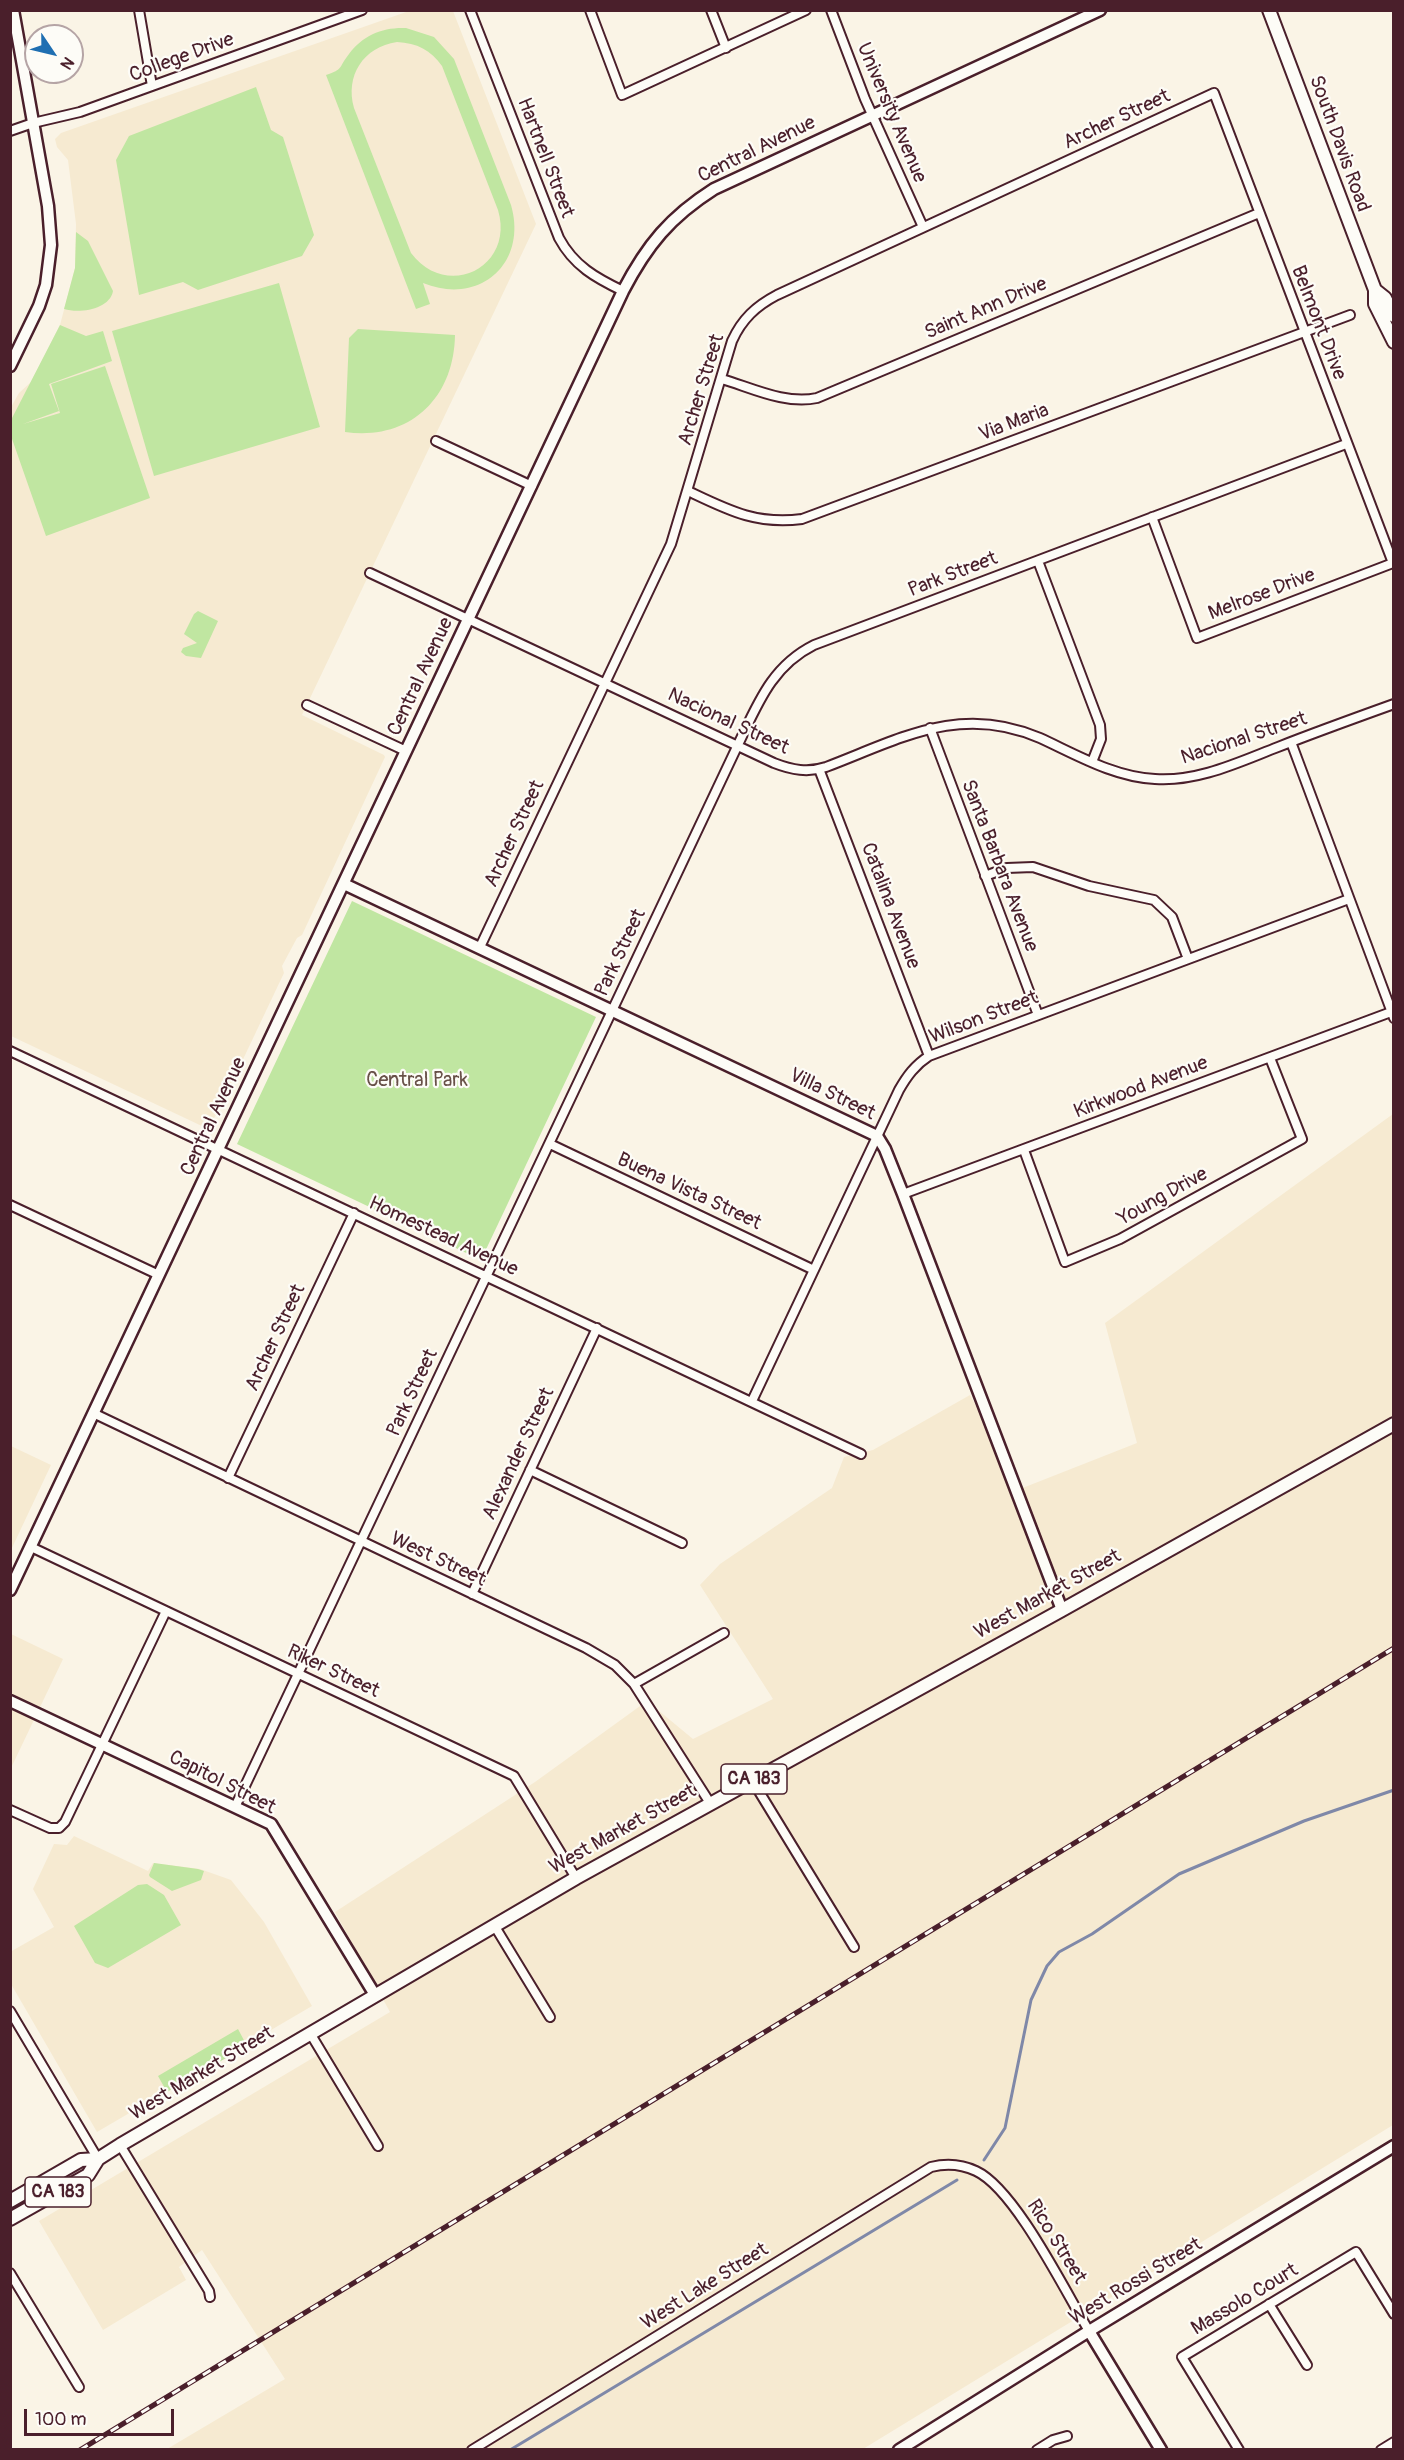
<!DOCTYPE html>
<style>
body{margin:0}
#map{position:relative;width:1404px;height:2460px;overflow:hidden;background:#faf4e6;font-family:Pangolin,sans-serif}
canvas{display:block}
.frame{position:absolute;inset:0;border:12px solid #4a1f2b;pointer-events:none}
.north{position:absolute;left:24px;top:24px;width:60px;height:60px;box-sizing:border-box;background:#fdfcf7;border:2px solid #b5a4a5;border-radius:50%;rotate:125deg;font-size:16px;font-weight:700;line-height:24px;text-align:center;color:#4a1f2b}
.north::after{content:'';display:block;margin:auto;width:21px;height:27px;background:#1f6fb2;clip-path:polygon(50% 0,100% 100%,50% 72%,0 100%)}
.scale{position:absolute;left:24px;top:2409px;width:150px;height:27px;box-sizing:border-box;border:3px solid #4a1f2b;border-top:0;padding-left:8px;font-size:18px;line-height:21px;white-space:nowrap;color:#4a1f2b;-webkit-text-stroke:4px #fdfcf7;paint-order:stroke}
</style>
<div id="map">
<canvas width="1404" height="2460"></canvas>
<div class="frame"></div>
<div class="north">N</div>
<div class="scale">100 m</div>
</div>
<script>
const context = document.querySelector('canvas').getContext('2d');
context.lineJoin = 'round';
function fillPath(path, color) {
  context.fillStyle = color;
  context.fill(path, 'evenodd');
}
function trace(path, color, width, dash) {
  context.strokeStyle = color;
  context.lineWidth = width;
  context.lineCap = dash ? 'butt' : 'round';
  context.setLineDash(dash || []);
  context.stroke(path);
}
function label(font, color, halo, rows, align = 'center') {
  context.font = font + ' Pangolin,sans-serif';
  context.lineWidth = 4.5;
  context.setLineDash([]);
  context.textBaseline = 'middle';
  context.strokeStyle = halo;
  context.fillStyle = color;
  for (const [text, x, y, turn = 0] of rows) {
    context.save();
    context.translate(x, y);
    context.rotate((+turn || 0) * Math.PI / 180);
    context.textAlign = isNaN(turn) ? turn : align;
    if (halo) context.strokeText(text, 0, 0);
    context.fillText(text, 0, 0);
    context.restore();
  }
}
fillPath(new Path2D(`
 M409,11H453L536,224L302,715L384,755L385,757L302,935L297,938L282,966L284,973L218,1112L210,1124L204,1127L11,1036L10,409L19,393L31,382L60,325L75,268L76,224L68,160L57,147L55,139L61,133Z
 M1393,1114V2125L863,2449H167L285,2379L202,2250L179,2267L186,2280L103,2330L39,2221L390,2012L335,1912L535,1782L647,1701L693,1739L773,1699L700,1585L720,1564L832,1488L844,1457L873,1450L970,1395L1020,1489L1137,1443L1105,1323Z
 M11,1446L51,1465L11,1550Z
 M11,1634L63,1659L11,1768Z
 M74,1836L148,1871L153,1863L200,1869L231,1880L264,1922L312,2006L97,2132L11,1984L10,1952L54,1927L33,1889L54,1844L67,1845Z`), '#f6ead1');
fillPath(new Path2D(`
 M406,28L434,37L454,59L511,205C528,264 479,306 423,283L430,304L416,309L326,75C344,69 338,68 349,54C363,35 383,27 406,28ZM397,42C417,43 431,50 442,66L498,210C515,267 447,301 411,253L354,108C345,76 363,47 397,42Z
 M256,87L271,130L283,137L314,235L302,256L198,290L183,282L139,295L116,160L129,136Z
 M76,232L88,241L113,291C110,309 80,314 64,309L75,268Z
 M279,283L320,427L154,476L112,331Z
 M60,325L86,336L103,331L112,361L49,384L59,411L23,424L60,413L51,384L105,366L150,498L46,536L11,436V420Z
 M358,329L455,335C454,399 409,441 345,432L349,338Z
 M198,611L218,621L201,658L186,656L181,652L183,648L197,643L184,634L194,614Z
 M352,901L596,1017L481,1260L237,1144Z
 M154,1863L198,1869L204,1871L201,1880L172,1891L150,1877L149,1875Z
 M147,1884L164,1895L181,1925L108,1968L95,1963L74,1926L138,1885Z
 M238,2029L247,2046L167,2092L158,2076Z`), '#c0e6a1');
trace(new Path2D(`
 M984,2160L1005,2128L1031,2000L1047,1966L1059,1952L1092,1934L1179,1874L1304,1821L1394,1790
 M510,2450L957,2180`), '#7f88a8', 3);
const street = new Path2D(`
 M139,10L152,86
 M470,10L559,238C574,266 596,278 623,291
 M590,10L622,95L806,10
 M711,10L726,48
 M831,10L865,99L923,227
 M10,131L33,123L80,112L362,10
 M722,379C752,388 786,405 817,398L1259,213
 M436,441L532,486
 M688,491C728,510 756,525 802,519L1350,315
 M1038,561L1100,725L1101,739L1092,762
 M370,573L774,763C792,770 808,773 826,767C900,739 960,703 1040,738C1077,755 1114,777 1155,779C1198,782 1239,762 1278,747C1316,732 1355,718 1394,704
 M307,705L406,751
 M930,728L1038,1015
 M1291,742L1394,1018
 M819,769L929,1056
 M985,876L1007,868L1033,867L1089,886L1154,900L1172,917L1188,959
 M480,947L671,544L732,341C742,319 756,306 777,295L1214,93L1393,563L1197,638L1152,517
 M10,1051L861,1454
 M550,1144L814,1270
 M1024,1150L1065,1262L1120,1239L1302,1139L1270,1058
 M903,1194L1391,1012
 M10,1205L159,1275
 M752,1401L899,1090C907,1076 915,1065 929,1056L1349,899
 M93,1413L586,1648L615,1665L634,1684L710,1803
 M530,1470L682,1543
 M228,1478L354,1213
 M31,1547L514,1776L576,1878
 M472,1594L597,1328
 M634,1684L724,1633
 M752,1780L854,1947
 M235,1807L744,732C761,696 776,664 814,645L1346,444
 M10,1810L50,1828H59L65,1822L166,1611
 M494,1925L550,2017
 M10,2011L98,2159
 M310,2033L378,2146
 M120,2145L209,2291L210,2297
 M10,2273L79,2387
 M1269,2304L1307,2365
 M472,2450L931,2167C947,2163 961,2164 976,2171C1015,2189 1065,2291 1089,2331
 M1037,2450L1053,2440L1067,2436
 M1239,2450L1182,2357L1356,2252L1394,2314
 M1381,2450L1394,2442`);
const secondary = new Path2D(`
 M10,366L39,306L46,285L51,245L48,206L13,10
 M344,884L877,1136L885,1149L903,1194L1062,1610
 M10,1590L623,291C647,245 670,217 714,189L1100,10
 M10,1701L271,1824L375,1995
 M1089,2331L1161,2450
 M899,2450L1089,2331L1394,2146`);
const primary = new Path2D(`
 M1269,10L1375,290V304L1394,342
 M1375,290L1385,298L1394,316
 M10,2201L81,2160L98,2159
 M10,2219L88,2175L98,2159L120,2145L576,1878L1062,1610L1394,1424`);
trace(street, '#4a1f2b', 12);
trace(secondary, '#4a1f2b', 15);
trace(primary, '#4a1f2b', 16);
trace(street, '#fdfcf7', 8);
trace(secondary, '#fdfcf7', 10);
trace(primary, '#fdfcf7', 12);
const rail = new Path2D(`
 M80,2450L1394,1648`);
trace(rail, '#4a1f2b', 5);
trace(rail, '#fdfcf7', 3, [9]);
for (const [x, y, w] of [
 [754,1779,66],
 [58,2192,66]
]) {
  const box = new Path2D();
  box.roundRect(x - w / 2, y - 15, w, 30, 4.5);
  context.fillStyle = '#fdfcf7';
  context.fill(box);
  trace(box, '#4a1f2b', 1.5);
}
label('bold 18px', '#4a1f2b', null, [
 ["CA 183",754,1779],
 ["CA 183",58,2192]
]);
label('20px', '#4a1f2b', '#fdfcf7', [
 ["College Drive",182,58,-20],
 ["University Avenue",891,113,67],
 ["Archer Street",1117,120,-25],
 ["South Davis Road",1339,144,70],
 ["Central Avenue",757,150,-26],
 ["Hartnell Street",545,158,69],
 ["Saint Ann Drive",986,309,-23],
 ["Belmont Drive",1318,323,69],
 ["Archer Street",702,390,-73],
 ["Via Maria",1014,423,-21],
 ["Park Street",953,575,-21],
 ["Melrose Drive",1262,595,-21],
 ["Central Avenue",421,677,-65],
 ["Nacional Street",728,722,25],
 ["Nacional Street",1244,739,-18],
 ["Archer Street",515,834,-65],
 ["Santa Barbara Avenue",999,866,69],
 ["Catalina Avenue",890,906,69],
 ["Park Street",621,953,-65],
 ["Wilson Street",984,1018,-21],
 ["Kirkwood Avenue",1141,1088,-21],
 ["Villa Street",832,1095,26],
 ["Central Avenue",214,1117,-65],
 ["Buena Vista Street",689,1192,25],
 ["Young Drive",1163,1197,-29],
 ["Homestead Avenue",443,1237,25],
 ["Archer Street",276,1338,-65],
 ["Park Street",413,1393,-65],
 ["Alexander Street",519,1454,-65],
 ["West Street",438,1560,25],
 ["West Market Street",1048,1595,-29],
 ["Riker Street",333,1672,25],
 ["Capitol Street",222,1783,27],
 ["West Market Street",623,1830,-29],
 ["West Market Street",202,2074,-31],
 ["Rico Street",1056,2242,58],
 ["West Rossi Street",1136,2282,-31],
 ["West Lake Street",705,2287,-32],
 ["Massolo Court",1245,2300,-31]
]);
label('20px', '#685148', '#fdfcf7', [
 ["Central Park",417,1081]
]);
</script>
